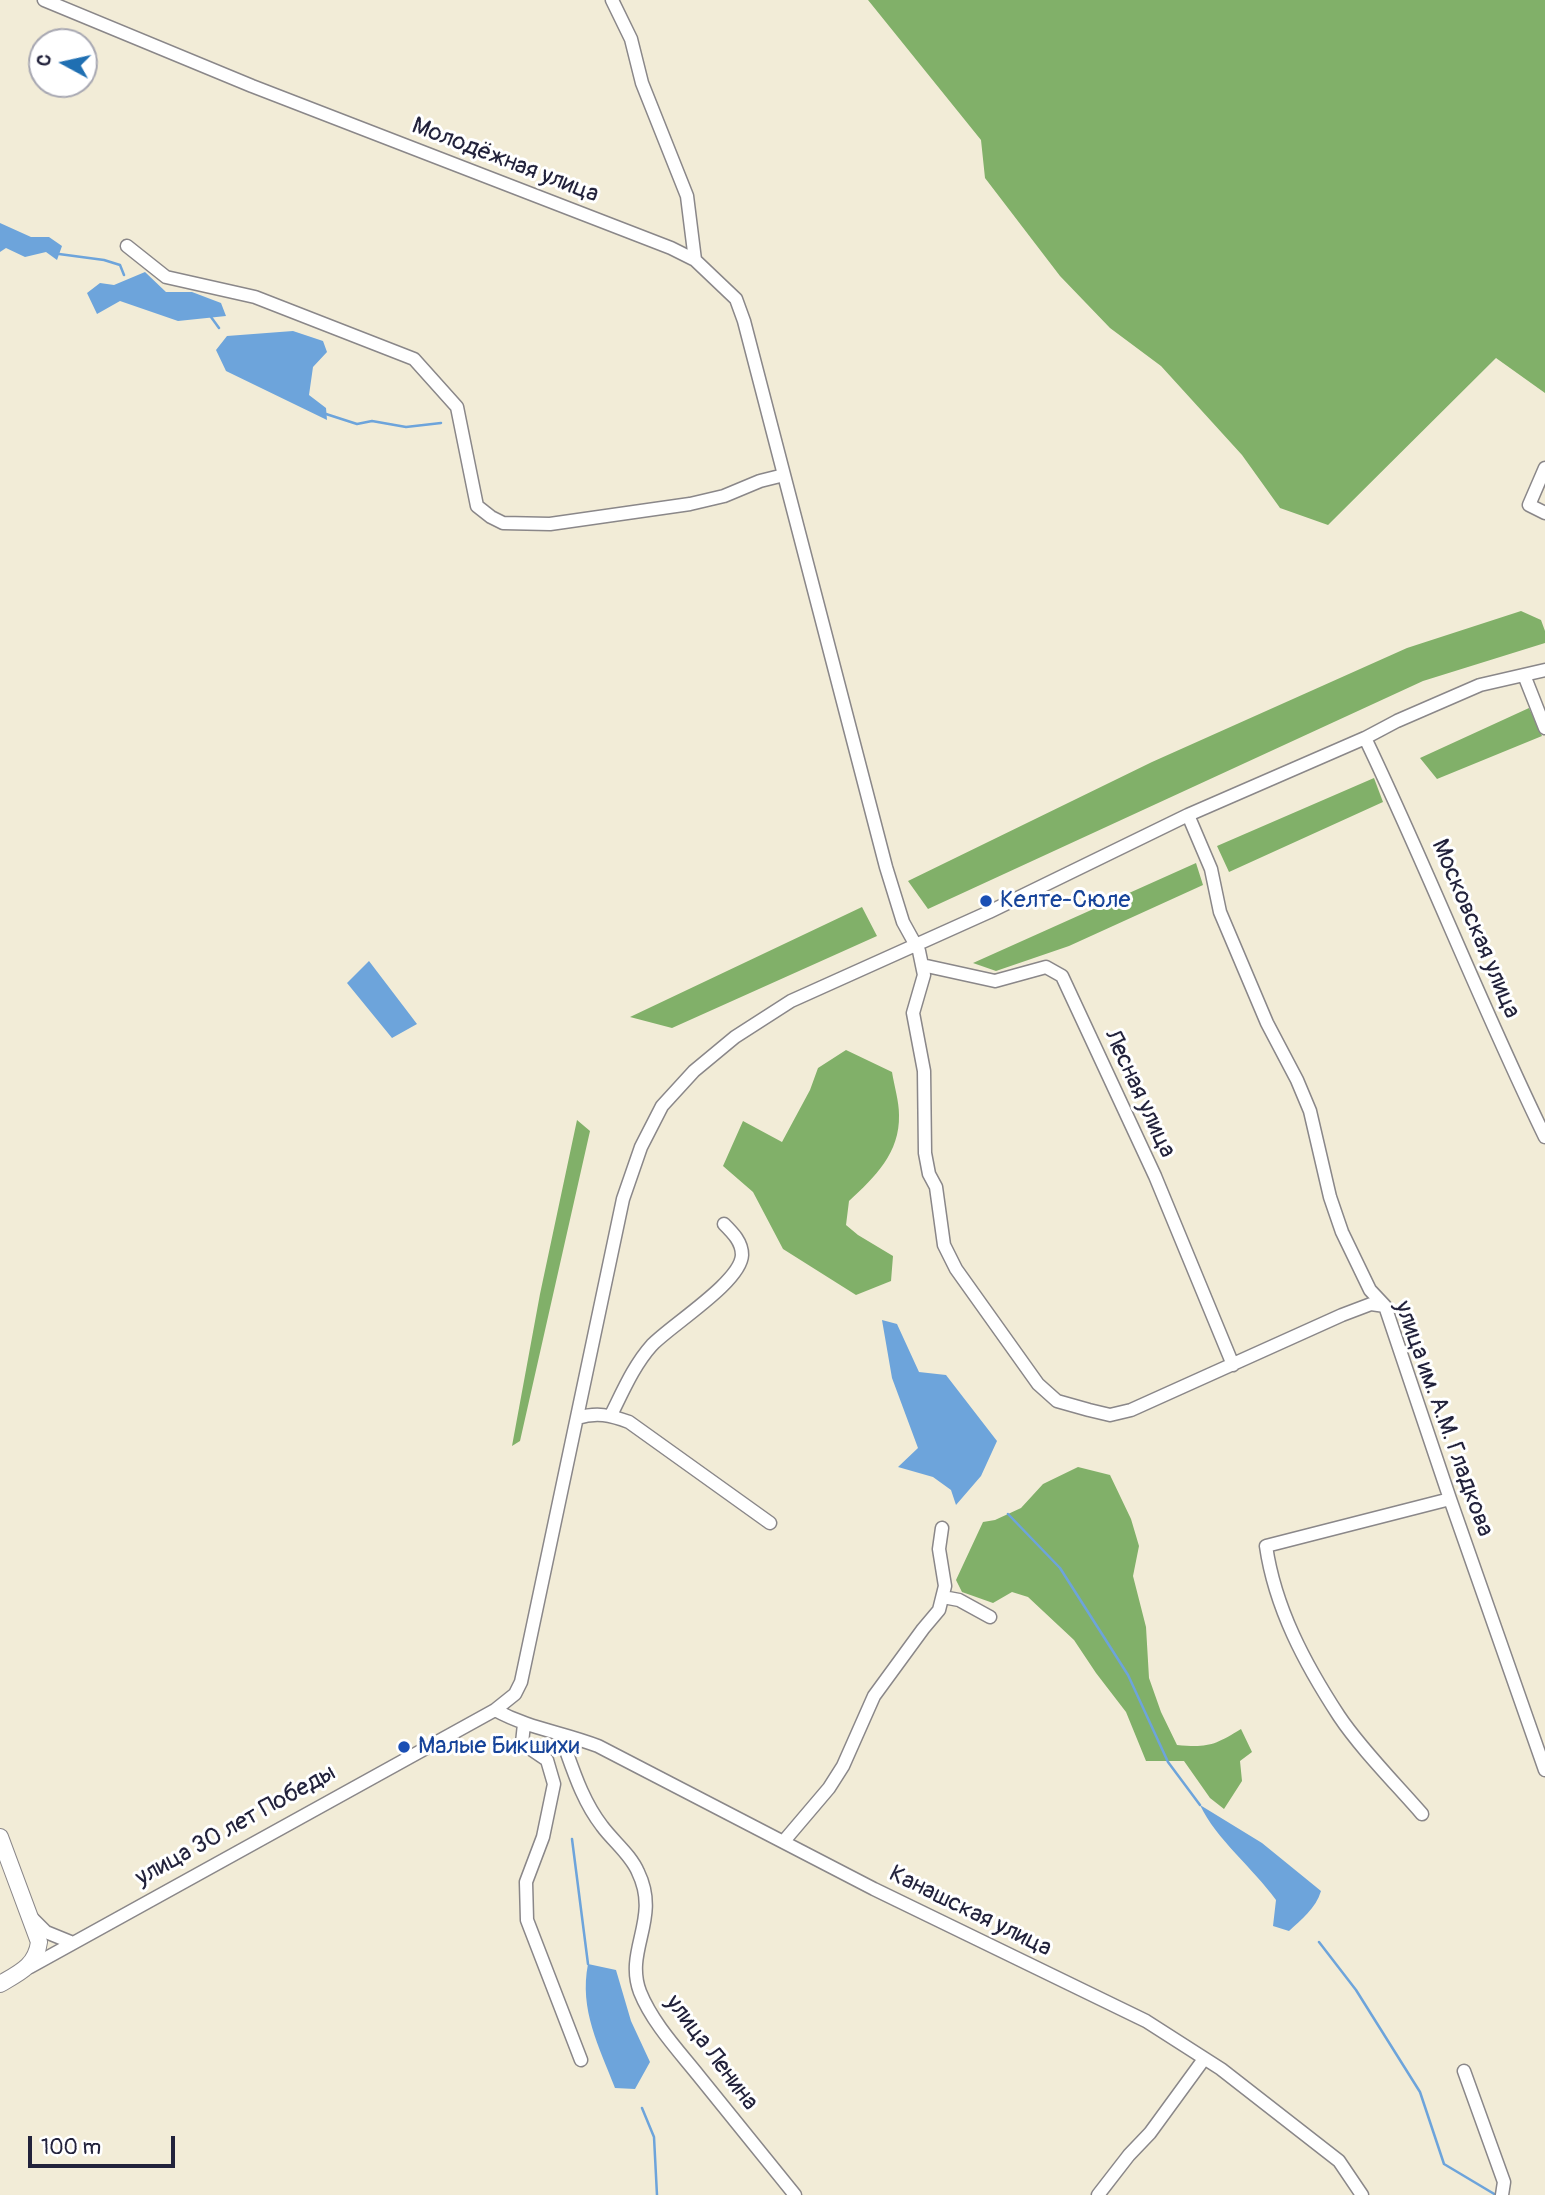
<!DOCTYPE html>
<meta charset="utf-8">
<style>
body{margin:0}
#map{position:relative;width:1545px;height:2195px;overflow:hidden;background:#f2ecd7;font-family:Pangolin,sans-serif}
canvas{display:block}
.north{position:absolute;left:28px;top:28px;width:70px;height:70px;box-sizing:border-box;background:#fff;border:2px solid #a7a7b1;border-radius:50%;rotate:278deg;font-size:19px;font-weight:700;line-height:28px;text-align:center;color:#22223b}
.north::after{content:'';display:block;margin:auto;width:24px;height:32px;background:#1f6fb2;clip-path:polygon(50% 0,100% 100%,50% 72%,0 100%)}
.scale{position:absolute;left:28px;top:2136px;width:147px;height:32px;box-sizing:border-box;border:4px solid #22223b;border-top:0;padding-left:9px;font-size:21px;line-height:24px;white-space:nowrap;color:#22223b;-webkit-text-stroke:5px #fff;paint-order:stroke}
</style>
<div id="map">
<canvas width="1545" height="2195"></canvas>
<div class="north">С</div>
<div class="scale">100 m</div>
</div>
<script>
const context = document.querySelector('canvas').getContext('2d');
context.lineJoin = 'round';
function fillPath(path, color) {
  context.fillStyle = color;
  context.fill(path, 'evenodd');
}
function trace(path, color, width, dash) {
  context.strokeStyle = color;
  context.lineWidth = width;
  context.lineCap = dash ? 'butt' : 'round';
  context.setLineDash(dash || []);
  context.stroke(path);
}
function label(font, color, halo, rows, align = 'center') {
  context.font = font + ' Pangolin,sans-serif';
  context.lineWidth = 6;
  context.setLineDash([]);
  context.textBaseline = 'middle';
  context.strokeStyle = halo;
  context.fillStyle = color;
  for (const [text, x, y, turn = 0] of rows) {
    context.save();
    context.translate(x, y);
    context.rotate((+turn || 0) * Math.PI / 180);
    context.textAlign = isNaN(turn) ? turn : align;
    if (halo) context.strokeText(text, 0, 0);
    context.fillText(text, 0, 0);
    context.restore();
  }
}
fillPath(new Path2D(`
 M868,0H1545V393L1496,358L1328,525L1280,508L1242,455L1161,366L1110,328L1060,276L985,178L981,140Z
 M1521,611L1541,620L1545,631V643L1423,681L928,909L908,881L1152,762L1407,648Z
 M1529,708L1542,736L1437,779L1420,758Z
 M1374,778L1383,802L1229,872L1217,846Z
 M1196,863L1203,885L1069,946L996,971L973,963Z
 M862,907L877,936L672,1028L630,1017Z
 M846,1050L892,1072C894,1085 899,1101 899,1115C900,1153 875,1177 849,1201L846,1225L858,1235L893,1256L891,1281L856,1295L783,1249L753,1192L723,1166L743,1121L782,1142L810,1090L818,1068Z
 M577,1120L590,1131L520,1441L512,1446L540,1294Z
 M1078,1467L1110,1475L1131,1519L1139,1546L1133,1576L1146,1627L1149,1678L1161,1712L1177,1745C1208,1748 1215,1745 1241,1729L1252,1752L1240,1761L1242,1781L1224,1809L1210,1798L1184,1761H1146L1126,1712L1096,1673L1074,1640L1028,1597L1012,1592L993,1603L962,1592L956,1580L983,1522L995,1520L1021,1508L1043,1484Z`), '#81b069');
fillPath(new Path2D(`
 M0,223L31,237H49L62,246L57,260L46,252L25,257L6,248L0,252Z
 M145,272L166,292H192L221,303L226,316L178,321L120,301L97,314L87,293L100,283L114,285Z
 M293,331L323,341L327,352L313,367L309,395L326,408L327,420L226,371L216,350L227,336Z
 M369,961L417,1024L392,1038L347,983Z
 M882,1320L897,1324L919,1372L946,1375L997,1441L981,1476L956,1505L951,1490L933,1477L898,1467L918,1448L892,1378Z
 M1200,1805L1262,1843L1321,1891C1316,1908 1301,1920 1289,1931L1273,1926L1276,1900C1253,1868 1216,1839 1200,1805Z
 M588,1964L616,1970L631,2021L650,2062L635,2089L615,2088C599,2046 579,2010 588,1964Z`), '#6da4db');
trace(new Path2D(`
 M59,254L104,260L120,265L124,275
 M211,317L219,328
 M326,414L357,424L372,421L406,427L441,423
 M1008,1514L1060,1568L1128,1675L1168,1762L1200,1805
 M572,1839L588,1964
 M1319,1942L1356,1990L1420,2092L1444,2164L1496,2195
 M642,2108L654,2137L657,2195`), '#6da4db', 2.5);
const minor = new Path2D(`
 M44,0L252,86L671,248L695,260L687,196L642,83L631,39L612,0
 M127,246L166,277L255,297L414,359L457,407L477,506L491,517L503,523L550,524L690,504L724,496L760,481L784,475
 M695,260L736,299L744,321L886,867L903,922L919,951L924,975L913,1013L924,1071L925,1153L929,1174L936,1187L944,1245L956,1269L1038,1384L1057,1401L1089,1410L1110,1415L1131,1410L1342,1315L1371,1304L1385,1306
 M1545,468L1529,505L1545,513
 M1524,675L1545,728
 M1365,738C1428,869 1481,1006 1545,1137
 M1188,815L1211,869L1220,912L1267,1023L1297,1080L1310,1111L1330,1197L1342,1232L1370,1290L1385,1306L1450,1499L1545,1770
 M922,965L995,981L1046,967L1062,976L1155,1176L1233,1365
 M611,1415C623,1391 634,1365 652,1345C671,1325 741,1282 742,1255C742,1242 733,1233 724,1224
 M577,1418C597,1412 610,1415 629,1422L770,1523
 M943,1597L959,1600L990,1617
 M495,1710C530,1729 562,1732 598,1746L874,1889L1146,2021L1221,2069L1339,2161L1362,2195
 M524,1724L522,1743L547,1760L554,1784L543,1837L526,1882L527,1920L581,2060
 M560,1734C572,1766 581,1799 602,1826C613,1841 631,1855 638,1872C661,1919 624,1950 640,1992C652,2022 677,2049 698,2075C730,2115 763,2155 795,2195
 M1422,1814C1396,1784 1361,1749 1339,1716C1305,1664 1275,1608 1266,1546L1450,1499
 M784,1841L829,1788L843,1766L874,1696L923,1629L939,1610L945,1586L939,1549L942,1528
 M32,1918L46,1932L73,1943
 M30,1967L495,1710L515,1694L521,1682L623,1199L641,1147L662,1106L694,1071L735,1037L791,1001L989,912L1188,815L1365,738L1397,721L1480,685L1545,670
 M1464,2071L1504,2182L1502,2195
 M1098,2195L1129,2155L1150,2133L1204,2059`);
const major = new Path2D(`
 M0,1837L39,1942C36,1966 19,1973 0,1984`);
trace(minor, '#8a8789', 15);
trace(major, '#8a8789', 18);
trace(minor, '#fff', 12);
trace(major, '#fff', 16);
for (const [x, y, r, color] of [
 [986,901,7,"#1a4fb4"],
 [404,1747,7,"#1a4fb4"]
]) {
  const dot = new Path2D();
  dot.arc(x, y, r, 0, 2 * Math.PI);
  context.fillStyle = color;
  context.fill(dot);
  trace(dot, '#fff', 2.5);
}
label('24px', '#22223b', '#fff', [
 ["Молодёжная улица",505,161,21],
 ["Московская улица",1475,929,67],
 ["Лесная улица",1139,1094,65],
 ["улица им. А.М. Гладкова",1443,1419,70],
 ["улица 30 лет Победы",236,1826,-29],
 ["Канашская улица",970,1912,26],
 ["улица Ленина",711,2053,53]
]);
label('24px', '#164399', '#fff', [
 ["Келте-Сюле",1000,901],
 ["Малые Бикшихи",418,1747]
], 'left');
</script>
